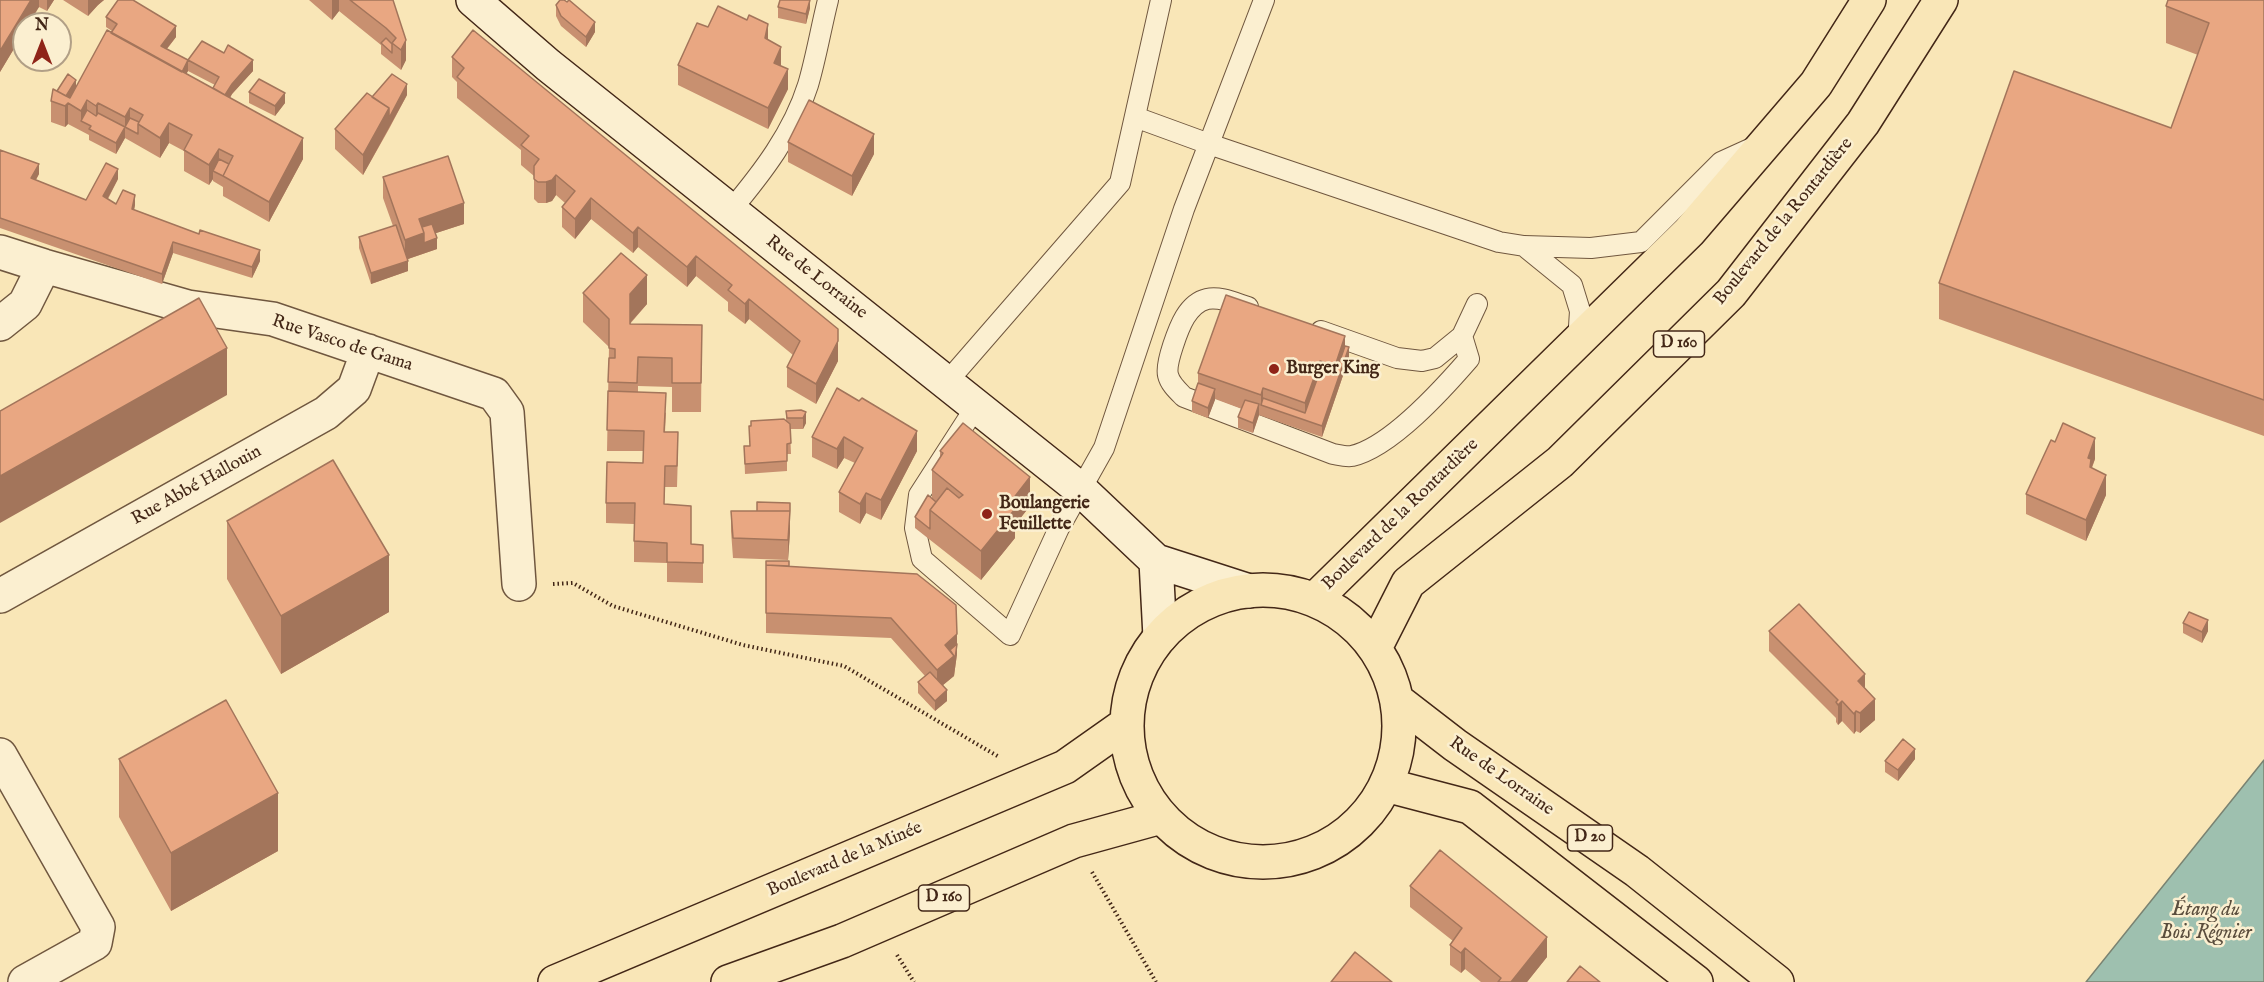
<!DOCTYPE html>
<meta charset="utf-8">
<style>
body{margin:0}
#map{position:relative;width:2264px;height:982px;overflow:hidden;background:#f9e6b7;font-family:"IM FELL English",serif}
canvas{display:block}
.north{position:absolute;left:12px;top:12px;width:60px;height:60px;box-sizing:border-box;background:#fbefd0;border:2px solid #b19f86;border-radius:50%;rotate:0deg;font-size:16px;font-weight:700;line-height:24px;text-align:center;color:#432717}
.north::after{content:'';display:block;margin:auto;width:21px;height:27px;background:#8f2418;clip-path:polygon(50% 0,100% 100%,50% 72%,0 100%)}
</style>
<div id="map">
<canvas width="2264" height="982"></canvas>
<div class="north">N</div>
</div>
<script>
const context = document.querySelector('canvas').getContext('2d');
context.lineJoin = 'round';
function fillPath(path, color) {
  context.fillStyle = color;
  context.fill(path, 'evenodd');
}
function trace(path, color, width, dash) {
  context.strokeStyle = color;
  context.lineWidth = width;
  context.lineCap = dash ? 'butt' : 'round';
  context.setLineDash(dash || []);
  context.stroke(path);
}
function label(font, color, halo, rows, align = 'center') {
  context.font = font + ' "IM FELL English",serif';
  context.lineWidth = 5;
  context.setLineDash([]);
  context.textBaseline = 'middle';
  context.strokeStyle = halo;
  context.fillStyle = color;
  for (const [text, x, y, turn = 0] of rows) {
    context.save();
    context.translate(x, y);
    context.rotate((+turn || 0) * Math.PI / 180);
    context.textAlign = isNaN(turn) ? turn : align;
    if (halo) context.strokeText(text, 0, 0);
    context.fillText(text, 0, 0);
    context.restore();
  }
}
const water = new Path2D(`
 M2264,760V982H2086Z`);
fillPath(water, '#9ec0af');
trace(water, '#7a8372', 1.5);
const service = new Path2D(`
 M1135,117L1209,144L1499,242L1524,246
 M731,210C762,173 793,133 808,85C816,58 821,28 828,0
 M1248,307C1235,303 1220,296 1207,299C1198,301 1190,309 1185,317C1179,327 1165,363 1168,375C1170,384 1178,391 1184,397L1333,454C1339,455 1346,457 1352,456C1391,447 1443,389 1469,359L1462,336
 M1321,331L1397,358L1422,361L1435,358L1462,336L1477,304
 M1578,342L1580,311L1572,285L1524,246L1591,248L1641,242L1721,162L1754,147
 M947,382L1120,183L1161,0
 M975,408L919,495L915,528L922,559L1010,635L1059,528L1104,448L1184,209L1264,0`);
const minor = new Path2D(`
 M0,252L44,266L188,307L273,319L494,394L507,412L519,584
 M0,324L25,304L44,266
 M0,596L326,413L354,389L368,351
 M0,755L98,927L95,943L25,982`);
const secondary = new Path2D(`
 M473,0L548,65L1080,489L1156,561L1249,591
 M1156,561L1160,637`);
const primary = new Path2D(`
 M1127 726a136 136 0 1 1 272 0a136 136 0 1 1-272 0Z
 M1315,599L1689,232L1816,84L1869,0
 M1375,648L1408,583L1560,462L1731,293L1863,123L1941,0
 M1398,701L1455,745L1637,871L1777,982
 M1386,785L1470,807L1696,982
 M555,982L1065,767L1126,724
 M728,982L842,941L1074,841L1161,817`);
trace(service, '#70573f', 22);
trace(minor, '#70573f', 36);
trace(secondary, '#432717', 36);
trace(primary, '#432717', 36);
trace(new Path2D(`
 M553,584L573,583L613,606L743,645L844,666L999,757
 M1092,872L1156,982
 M897,955L914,982`), '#432717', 4, [1.5, 3]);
trace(service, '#fbefd0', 20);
trace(minor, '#fbefd0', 33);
trace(secondary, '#fbefd0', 33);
trace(primary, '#f9e6b7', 33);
fillPath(new Path2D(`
 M0,0H54L47,11L39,7L24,24V32L0,72Z
 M63,0H104L98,5L88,16Z
 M309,0H393L406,60L401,70L381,54V45L339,11L332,20Z
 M810,0V8L806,24L778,18V7Z
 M2264,0V436L1939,319V283L2171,128L2198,55L2166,43V6Z
 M556,5L595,32L586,47L561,26L556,16Z
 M106,17L176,37L167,49L188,71L186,74L213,89L215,85L188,71V60L253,71L232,94L230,98L303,159L269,222L223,196V187L213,181V179L209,185L184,171V151L169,143L160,158L125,138L116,154L89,140V135L68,124L65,127L51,122V101L57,91L76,88L112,31L106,27Z
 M708,27L768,40L781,66L788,89L768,129L678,85V65Z
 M452,57L838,361L816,404L787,387V367L793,355L749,319L745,324L728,311V302L696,276L687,287L638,247L633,253L591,219L575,239L562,227V207L565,203L556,195L552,201L546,203H538L534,199V176L521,165V150L457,98V82L452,77Z
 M249,92L285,103L275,116L249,103Z
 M407,95L389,129L363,175L335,149V129L372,97Z
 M788,142L874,154L852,196L788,162Z
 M0,150L39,174L36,180L86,200L118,179L108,199L116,204L135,205L134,210L260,261L252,278L173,253L162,284L0,228Z
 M383,177L464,224L436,233L437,249L408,259V271L371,284L359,248V237L393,226L383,198Z
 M583,293L647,304L630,324L702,325L701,412H672V387L638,386V392L666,413L665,432L678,452L677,487H665L664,504L691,544L703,545V583L667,582V563L634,562V524L606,523V503L643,463L644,451H607L609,347L583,322Z
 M1345,346L1349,358L1322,437L1259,415L1253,433L1238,428V417L1242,409L1215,399L1208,418L1192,412V401L1198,383V373Z
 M837,388L917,451L881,520L866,513L860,524L839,512V492L855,463L844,458L837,469L812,457V437Z
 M801,410L806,423L803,429H790L791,454H787V471L745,474L744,446H749L786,420V411Z
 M940,451L1030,506L1015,525V538L981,580L915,528V517L932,499V470L940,457Z
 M2095,459L2092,468L2106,495L2086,541L2026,514V494Z
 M731,511L790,532L788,560L733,558L731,531Z
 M227,521L389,612L281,674L227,579Z
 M766,565L917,574L957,654L954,676L943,685L947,701L935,711L918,693V682L925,676L891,638L766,633Z
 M2183,623L2208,631L2202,643L2183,633Z
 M1769,631L1865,689L1875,720L1860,733L1856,731L1854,734L1842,721L1838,725L1836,722V718L1769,651Z
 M119,759L278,851L171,911L119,817Z
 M1915,759L1898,781L1885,772V761Z
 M1410,886L1547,957L1527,982H1481L1465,969L1461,973L1450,965V945L1453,941L1410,907Z`), '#c89070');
fillPath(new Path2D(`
 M31,0H39V7L29,24H24V32L0,72V51Z
 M47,0H54L47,11Z
 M88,0H104L98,5L88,16Z
 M332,0H339V11L332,20Z
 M810,0V8L806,24V14Z
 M595,22V32L586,47V37Z
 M768,24V45L765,38Z
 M176,26V37L161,56V46Z
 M406,40V60L401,70V50Z
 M781,47V67L774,63Z
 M188,60V71L182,82V72Z
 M253,60V71L232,94L225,106V95L232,84Z
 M788,69V89L768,129V108Z
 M76,80V90L68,104V124L65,127V106L62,101Z
 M407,84V95L363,175V155L389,108Z
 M285,93V103L275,116V106Z
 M87,100V121H81V131V111Z
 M98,103V123L96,127V106Z
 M130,108V129L125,127V138L116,154V143L125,127V117Z
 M169,123V143L160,158V138Z
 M874,134V154L852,196V176Z
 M303,138V159L269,222V202Z
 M219,149V169L213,171V179L209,185V165Z
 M39,164V174L31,188V178Z
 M118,169V179L103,207V196Z
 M556,175V195L552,201L546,203V182Z
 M135,195V205L132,219V209Z
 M591,198V219L575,239V219Z
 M464,203V224L424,237L437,238V249L405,260V240L419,219Z
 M638,227V247L633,253V233Z
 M173,242V253L162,284V274Z
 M260,250V261L252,278V267Z
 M696,256V276L687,287V267Z
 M408,261V271L371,284V273Z
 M647,275V304L630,323V294Z
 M749,299V319L745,324V304Z
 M1345,336V356L1335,386V366Z
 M838,341V361L816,404V384Z
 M1349,347V358L1322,437V426Z
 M227,348V395L0,523V476Z
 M1320,361V381L1305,420V403Z
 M1263,388V406L1261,405V395Z
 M1215,389V400L1208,418V408Z
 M1259,404V415L1253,433V423Z
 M806,412V423L803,429V418Z
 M917,431V451L881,520V500Z
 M844,437V458L837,469V449Z
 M2095,438V459L2091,469V479L2088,458Z
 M2106,475V495L2086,541V520Z
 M1030,477V506L1015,525V538L981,580V551L1009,504Z
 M866,493V513L860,524V504Z
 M790,511V532L788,560V540Z
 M389,555V612L281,674V616Z
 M2208,620V631L2202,643V632Z
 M957,634V654L954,676L937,690V670L945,645Z
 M1865,674V694L1858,681Z
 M947,690V701L935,711V701Z
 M1875,699V720L1860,733V713Z
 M1842,701V721L1838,725V705Z
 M1856,711V731L1854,734V714Z
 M1915,749V759L1898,781V770Z
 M278,793V851L171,911V853Z
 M1547,937V957L1527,982H1511Z
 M1465,948V969L1461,973V953Z`), '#a3755b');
const building = new Path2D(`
 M0,0H31L0,51Z
 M118,0H133L176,26L161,46L188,60L182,72L111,33L117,24L106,17Z
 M350,0H393L406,40L401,50L392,43L396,38L386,28Z
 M560,0H564L567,2L569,0L595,22L586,37L561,16L556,5Z
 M780,0H810L806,14L778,7Z
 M2168,0H2264V400L1939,283L2014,71L2171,128L2209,23L2166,6Z
 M718,6L747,20L749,15L768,24L765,38L781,47L774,63L788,69L768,108L678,65L697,23L708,27Z
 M107,30L303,138L269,202L223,176L233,156L219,149L209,165L184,150L192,135L169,123L160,138L138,124L143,115L130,108L125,117L98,103L96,106L87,100L81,111L68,103L65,106L51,101L53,89L70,98Z
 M473,30L838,329V341L816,384L787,367L800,341L749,299L745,304L728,290L732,285L696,256L687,267L638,227L633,233L591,198L575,219L562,207L575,191L556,175L552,180L546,182H538L534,179V166L539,159L521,145L529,136L457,77L464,68L452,57Z
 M386,38L392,44V53L381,43Z
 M202,41L224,53L228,45L253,60L232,84L225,95L213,88L219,77L188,60Z
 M68,74L76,80L66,96L57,91Z
 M392,74L407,84L389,118V108L372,97Z
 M259,79L285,93L275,106L249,92Z
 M367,93L389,108L363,155L335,129Z
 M809,100L874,134L852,176L788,142Z
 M87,110L96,116L98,113L125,127L116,143L89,129L91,126L81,121Z
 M130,118L139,122L138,124V134L125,127Z
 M0,150L39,164L31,178L86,200L106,163L118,169L103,196L116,204L123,190L135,195L132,209L199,234L200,230L260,250L252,267L173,242L162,274L0,218Z
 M448,156L464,203L419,219L424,233L405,240L383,177Z
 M219,159L229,164L223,176L213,171Z
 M432,224L437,238L424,243V233L422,227Z
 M396,225L408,261L371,273L359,237Z
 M621,253L647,275L630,294V324L702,325L701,383H672V358L638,357L637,383L608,382L609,358H615V349L609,348V319L583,293Z
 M1226,295L1345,336L1335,366L1320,361L1305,403L1263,388L1261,395L1198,373Z
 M199,298L227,348L0,476V411Z
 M1345,346L1349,347L1322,426L1261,405L1263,398L1305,413L1320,371L1335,375Z
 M1198,383L1215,389L1208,408L1192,401Z
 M837,388L859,401L862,398L917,431L881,500L866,493L860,504L839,492L863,448L844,437L837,449L812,437Z
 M608,391L666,393L664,432H678L677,466H665L664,504L691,506V544L703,545V563L667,562V543L634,541L635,503H606L607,462L643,463L644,431L607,430Z
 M1245,400L1259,404L1253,423L1238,417Z
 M801,410L806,412L803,418H787L786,411Z
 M784,419L790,424L791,443L787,444V461L745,464L744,446H750L749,426H751V421Z
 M963,423L1030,477L1009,504L1015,509L981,551L930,510L947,488L959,498L963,495L932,470L943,453L940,451Z
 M2063,423L2095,438L2088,458L2091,459L2090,467L2106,475L2086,520L2026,494L2051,440L2055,442Z
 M333,460L389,555L281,616L227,521Z
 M928,495L936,502L930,510V529L915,517Z
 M757,502L790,503V511H757Z
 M731,511H790L788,540L733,538Z
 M766,561H789V566L766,565Z
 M766,565L917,574L956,605L957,634L945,645L954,656L937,670L891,618L766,613Z
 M1799,604L1865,674L1858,681L1875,699L1860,713L1856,711L1854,714L1842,701L1838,705L1836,702L1838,700L1769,631Z
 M2189,612L2208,620L2202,632L2183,623Z
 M957,644L954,666V656L950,650Z
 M930,672L947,690L935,701L918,682Z
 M226,700L278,793L171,853L119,759Z
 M1903,739L1915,749L1898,770L1885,761Z
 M1440,850L1547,937L1511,982H1498L1501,978L1465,948L1461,953L1450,945L1462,928L1410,886Z
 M1355,952L1392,982H1331Z
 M1580,966L1600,982H1567Z`);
fillPath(building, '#e9a782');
trace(building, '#a3755b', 1.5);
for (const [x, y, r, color] of [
 [1274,369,6,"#8f2418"],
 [987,514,6,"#8f2418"]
]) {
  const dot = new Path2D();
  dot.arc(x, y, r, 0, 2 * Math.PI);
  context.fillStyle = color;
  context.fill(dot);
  trace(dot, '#fbefd0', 2);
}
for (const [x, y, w] of [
 [1679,344,51],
 [1590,838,45],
 [944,898,51]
]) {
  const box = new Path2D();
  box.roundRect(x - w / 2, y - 13, w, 26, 4.5);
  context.fillStyle = '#fbefd0';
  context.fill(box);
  trace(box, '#432717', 1.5);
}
label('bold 16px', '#432717', null, [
 ["D 160",1679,344],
 ["D 20",1590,838],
 ["D 160",944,898]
]);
label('18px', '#432717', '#fbefd0', [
 ["Boulevard de la Rontardière",1784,222,-51],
 ["Rue de Lorraine",816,278,38],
 ["Rue Vasco de Gama",342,344,18],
 ["Rue Abbé Hallouin",197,486,-29],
 ["Boulevard de la Rontardière",1401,515,-44],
 ["Rue de Lorraine",1501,777,35],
 ["Boulevard de la Minée",845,860,-23]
]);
label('bold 18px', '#432717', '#fbefd0', [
 ["Burger King",1286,369],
 ["Boulangerie",999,504],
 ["Feuillette",999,525]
], 'left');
label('italic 20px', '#5a4d3d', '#fbefd0', [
 ["Étang du",2206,911],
 ["Bois Régnier",2206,934]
]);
</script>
